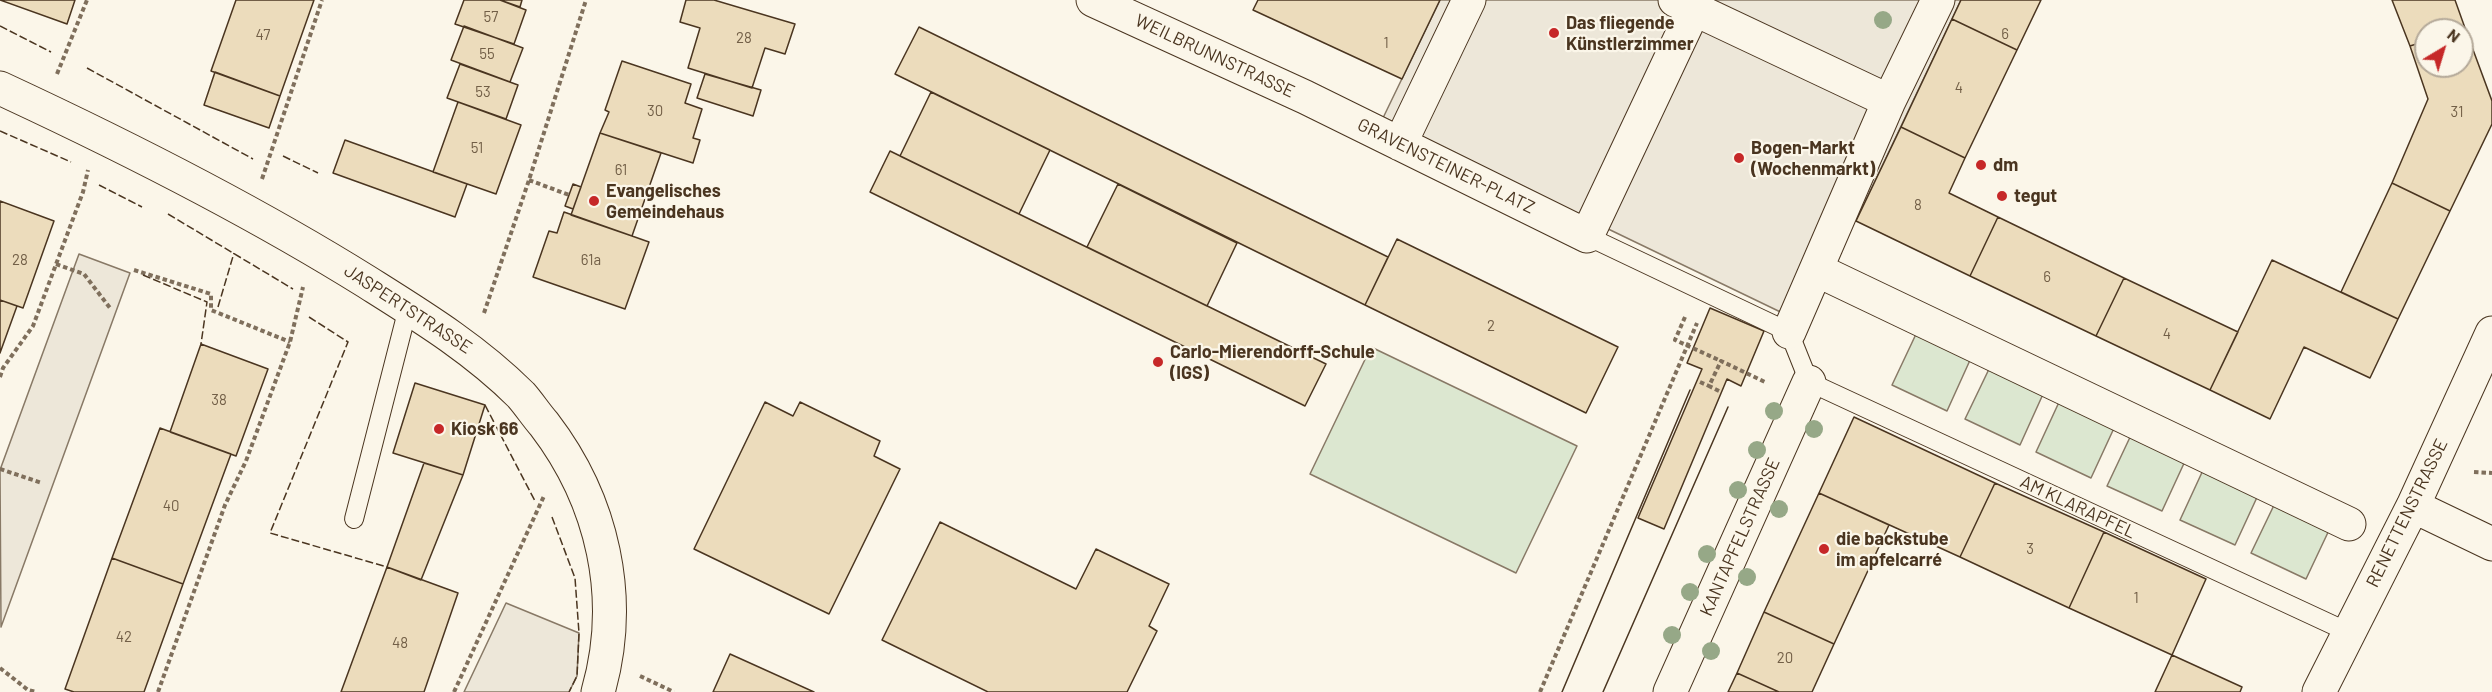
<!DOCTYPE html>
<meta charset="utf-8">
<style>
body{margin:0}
#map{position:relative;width:2492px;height:692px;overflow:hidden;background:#fbf6e9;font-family:Barlow,sans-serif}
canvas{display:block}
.north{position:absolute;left:2414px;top:18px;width:60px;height:60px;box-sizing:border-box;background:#fbf6e9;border:2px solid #b4a999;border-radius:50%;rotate:38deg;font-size:16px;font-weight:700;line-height:24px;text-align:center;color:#4a3520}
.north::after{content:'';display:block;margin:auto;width:21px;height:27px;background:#c62828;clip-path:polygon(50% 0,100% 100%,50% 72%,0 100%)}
</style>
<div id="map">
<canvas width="2492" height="692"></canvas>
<div class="north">N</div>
</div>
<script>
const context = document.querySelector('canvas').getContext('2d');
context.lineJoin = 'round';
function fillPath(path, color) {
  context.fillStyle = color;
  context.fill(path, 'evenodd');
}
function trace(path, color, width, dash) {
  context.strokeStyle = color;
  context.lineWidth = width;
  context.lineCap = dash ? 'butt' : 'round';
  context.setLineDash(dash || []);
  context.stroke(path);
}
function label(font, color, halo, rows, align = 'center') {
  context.font = font + ' Barlow,sans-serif';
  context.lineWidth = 4.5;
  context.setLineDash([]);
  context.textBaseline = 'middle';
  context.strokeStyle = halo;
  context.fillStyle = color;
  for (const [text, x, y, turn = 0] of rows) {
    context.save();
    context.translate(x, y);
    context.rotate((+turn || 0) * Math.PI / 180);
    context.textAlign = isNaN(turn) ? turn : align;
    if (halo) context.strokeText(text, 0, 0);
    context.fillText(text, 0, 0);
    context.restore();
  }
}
const green = new Path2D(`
 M1917,332L1971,358L1947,411L1892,385Z
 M1371,347L1577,446L1516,573L1310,474Z
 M1990,367L2044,392L2020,445L1965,419Z
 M2060,400L2115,426L2091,478L2036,452Z
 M2132,433L2186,459L2162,511L2107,486Z
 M2204,468L2259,493L2235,545L2180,520Z
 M2276,501L2331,526L2306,579L2251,553Z`);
fillPath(green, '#dce7d0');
trace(green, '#887966', 1.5);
const parking = new Path2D(`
 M1440,0H1961L1856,221L1841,216L1795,319L1382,120Z
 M79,254L130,273L1,627L0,470Z
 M506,603L579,633L577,676L569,692H464Z`);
fillPath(parking, '#ede7d9');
trace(parking, '#887966', 1.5);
const building = new Path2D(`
 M0,0H75L67,24Z
 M236,0H314L280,96L211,71Z
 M464,0H500L526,10L514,44L455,24Z
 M500,0H522L520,7Z
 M686,0H714L795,24L785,54L765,48L752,88L688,68L700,28L680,22Z
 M1258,0H1440L1402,79L1253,10Z
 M1961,0H2041L2017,50L1952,19Z
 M2392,0H2455L2465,28L2458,30H2426V41L2410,46Z
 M1952,19L2017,50L1965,158L1901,127Z
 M464,26L523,48L510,82L451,60Z
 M919,27L1388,257L1365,305L895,74Z
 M2465,28L2492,101V124L2450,211L2392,183L2428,99L2410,46L2426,41V66H2462V30H2458Z
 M622,61L691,84L685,103L702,109L693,138L700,140L693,163L600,133L609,112L605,110Z
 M460,64L518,85L506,119L447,98Z
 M215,72L280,96L269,128L204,105Z
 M705,74L761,90L753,116L697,98Z
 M931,92L1050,150L1019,214L900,156Z
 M458,102L521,125L496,194L433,172Z
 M1901,127L1965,158L1949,193L1998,217L1970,276L1856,221Z
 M600,133L661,153L632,236L571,215Z
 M345,140L467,184L455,217L333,173Z
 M890,151L1326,364L1305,406L870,192Z
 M2392,183L2450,211L2398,319L2341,292Z
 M573,184L581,187L573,209L565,206Z
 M1118,184L1237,243L1207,306L1087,247Z
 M0,201L54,221L23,308L0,300Z
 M564,212L649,242L625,309L533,277L549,231L557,233Z
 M1998,217L2124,278L2096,336L1970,276Z
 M1397,239L1618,347L1586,413L1365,305Z
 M2272,260L2398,319L2370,378L2304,347L2270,419L2210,390Z
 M2124,278L2238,332L2210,390L2096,336Z
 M0,300L17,306L0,353Z
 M1710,308L1764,331L1741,386L1727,379L1664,529L1638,518L1702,369L1687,363Z
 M201,344L268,369L236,456L170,432Z
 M415,383L485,405L463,475L393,453Z
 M765,402L793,416L800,402L880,441L874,456L900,469L829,614L694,549Z
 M1854,417L1995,483L1960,557L1819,493Z
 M160,428L231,454L183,584L112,558Z
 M424,463L463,475L421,580L387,567Z
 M1995,483L2104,532L2069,608L1960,557Z
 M1819,493L1889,525L1834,644L1764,612Z
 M940,522L1076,589L1096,549L1169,584L1149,626L1157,631L1127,692H988L882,640Z
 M2104,532L2206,579L2172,655L2069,608Z
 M112,558L183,584L144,692H74L65,689Z
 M387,567L458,593L424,692H341Z
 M1764,612L1834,644L1812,692H1779L1737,673Z
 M730,654L814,692H713Z
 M2172,655L2242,687L2240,692H2155Z
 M1737,673L1779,692H1728Z`);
fillPath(building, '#ecdcbc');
trace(building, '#4a3520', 1.5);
const lane = new Path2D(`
 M1587,236L1789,332L1809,382L2348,632
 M354,519L408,308`);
const street = new Path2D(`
 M1093,0L1305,97L1587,236L1694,9
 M1675,0L1889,101
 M0,88C125,146 250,209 367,282C421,316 475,349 521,395C529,404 536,415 544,424C603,501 625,598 598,692
 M1400,144L1469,0
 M1817,270L2349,524
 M1789,332L1889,101L1938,0
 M2413,506L2492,544
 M1670,692L1809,382
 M2319,692L2413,506L2492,333`);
trace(lane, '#4a3520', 20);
trace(street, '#4a3520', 35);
trace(new Path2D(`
 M57,74L87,0
 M262,179L322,0
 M529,180L569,195
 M56,264L84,274L110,308
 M134,270L211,294V310L290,342
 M484,313L529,180L586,0
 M1685,317L1675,340L1721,361
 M0,377L3,368L33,326L83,192L88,170
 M1700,382L1709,386
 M1719,391L1709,386L1721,361L1767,383
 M0,469L42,483
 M2474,472L2492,473
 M0,668L28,690L36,692
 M640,676L674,692
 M158,692L225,505L246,461L290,342L303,287
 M454,692L544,496
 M1540,692L1697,323`), '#7f6f5c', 4, [4.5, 3]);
trace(lane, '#fbf6e9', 18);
trace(street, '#fbf6e9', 33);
trace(new Path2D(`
 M1562,692L1690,390
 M1603,692L1728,407`), '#4a3520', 1.5);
trace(new Path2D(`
 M0,26L51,52
 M87,68L253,159
 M0,131L71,162
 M283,156L318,173
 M99,185L142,207
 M168,214L293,289
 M143,275L207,302L201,344
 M218,307L234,253
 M309,317L348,342L270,533L387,567
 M485,405L535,501
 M552,517L575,578L579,633L577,676L569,692`), '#4a3520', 1.5, [8, 3]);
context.fillStyle = '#96a887';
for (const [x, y] of [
 [1883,20],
 [1774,411],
 [1814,429],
 [1757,450],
 [1738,490],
 [1779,509],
 [1707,554],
 [1747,577],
 [1690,592],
 [1672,635],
 [1711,651]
]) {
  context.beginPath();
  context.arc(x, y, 9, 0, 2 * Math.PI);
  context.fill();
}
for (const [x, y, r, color] of [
 [1554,33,6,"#c62828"],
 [1739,158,6,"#c62828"],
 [1981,165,6,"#c62828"],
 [2002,196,6,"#c62828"],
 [594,201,6,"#c62828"],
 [1158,362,6,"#c62828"],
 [439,429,6,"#c62828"],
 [1824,549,6,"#c62828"]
]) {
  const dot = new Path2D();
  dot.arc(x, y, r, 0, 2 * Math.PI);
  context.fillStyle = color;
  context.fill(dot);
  trace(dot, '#fbf6e9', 2);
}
label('15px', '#725f47', null, [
 ["57",491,17],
 ["6",2005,34],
 ["47",263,35],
 ["28",744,38],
 ["1",1386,43],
 ["55",487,54],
 ["4",1959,88],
 ["53",483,92],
 ["30",655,111],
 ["31",2457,112],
 ["51",477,148],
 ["61",621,170],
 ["8",1918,205],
 ["28",20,260],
 ["61a",591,260],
 ["6",2047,277],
 ["2",1491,326],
 ["4",2167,334],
 ["38",219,400],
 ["40",171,506],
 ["3",2030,549],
 ["1",2136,598],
 ["42",124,637],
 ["48",400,643],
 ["20",1785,658]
]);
label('bold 18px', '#4a3520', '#fbf6e9', [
 ["Das fliegende",1566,23],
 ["Künstlerzimmer",1566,44],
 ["Bogen-Markt",1751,148],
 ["(Wochenmarkt)",1751,169],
 ["dm",1993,165],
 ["Evangelisches",606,191],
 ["Gemeindehaus",606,212],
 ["tegut",2014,196],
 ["Carlo-Mierendorff-Schule",1170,352],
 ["(IGS)",1170,373],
 ["Kiosk 66",451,429],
 ["die backstube",1836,539],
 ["im apfelcarré",1836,560]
], 'left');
label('18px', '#4a3520', '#fbf6e9', [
 ["WEILBRUNNSTRASSE",1215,56,25],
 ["GRAVENSTEINER-PLATZ",1446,166,26],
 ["JASPERTSTRASSE",408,309,33],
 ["AM KLARAPFEL",2078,507,25],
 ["RENETTENSTRASSE",2407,513,-64],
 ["KANTAPFELSTRASSE",1740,537,-66]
]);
</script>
